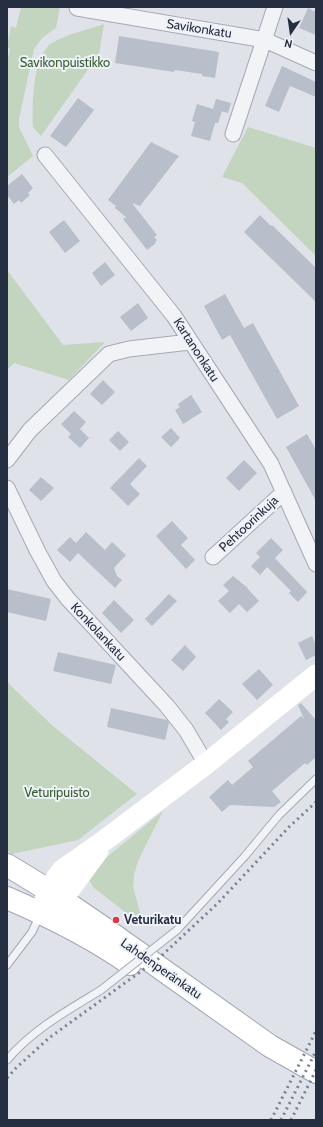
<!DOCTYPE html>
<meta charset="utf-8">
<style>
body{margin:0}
#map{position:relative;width:323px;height:1127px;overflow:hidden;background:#dfe2e9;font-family:Cabin,sans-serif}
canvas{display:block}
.frame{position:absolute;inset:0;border:8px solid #262f42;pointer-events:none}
.north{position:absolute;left:271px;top:12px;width:40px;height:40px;-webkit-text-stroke:3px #eef1f7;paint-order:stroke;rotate:193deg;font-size:11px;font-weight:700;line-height:16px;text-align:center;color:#262f42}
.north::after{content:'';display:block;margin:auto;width:14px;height:18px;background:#262f42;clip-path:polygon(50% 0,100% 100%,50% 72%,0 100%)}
</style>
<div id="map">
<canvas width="323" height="1127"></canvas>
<div class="frame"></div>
<div class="north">N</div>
</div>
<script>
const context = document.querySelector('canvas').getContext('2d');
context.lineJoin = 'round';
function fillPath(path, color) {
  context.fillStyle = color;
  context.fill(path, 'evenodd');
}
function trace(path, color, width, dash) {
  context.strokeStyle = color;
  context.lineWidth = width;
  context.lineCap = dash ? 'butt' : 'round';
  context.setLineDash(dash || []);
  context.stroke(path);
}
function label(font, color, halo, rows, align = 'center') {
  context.font = font + ' Cabin,sans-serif';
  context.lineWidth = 4;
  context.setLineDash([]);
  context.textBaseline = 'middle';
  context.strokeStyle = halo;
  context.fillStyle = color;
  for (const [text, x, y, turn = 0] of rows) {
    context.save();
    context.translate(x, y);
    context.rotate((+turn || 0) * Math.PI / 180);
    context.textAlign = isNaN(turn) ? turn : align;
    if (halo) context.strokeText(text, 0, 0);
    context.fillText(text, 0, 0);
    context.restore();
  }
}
fillPath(new Path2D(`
 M21,7H60L56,28L42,38L34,49L19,119V127L33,156L7,177V63L10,49L7,47L11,26L16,28Z
 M104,24L99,54L41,136L33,127C32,106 32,56 52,43C67,34 87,30 104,24Z
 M248,127L316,148V256L242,183L222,177Z
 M7,270L63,345L105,342L69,380L14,363L7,370Z
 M7,681L12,687L53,726L137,794L78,840L12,854L7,851Z
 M163,811L138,861L134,875L133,887L141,916L142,925L94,888L89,880L102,861Z`), '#c3d4bf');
fillPath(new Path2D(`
 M308,8L316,12V35L299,28Z
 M119,36L219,52L215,78L202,76V74L175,70L174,72L115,63Z
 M282,66L316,82V97L290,86L279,112L265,106Z
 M78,98L94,110L66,147L50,136Z
 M216,99L231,103L228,113L220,111H222L218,123H215L210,141L191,136L195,122L192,121L197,104L213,109Z
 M151,142L179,156L140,206L132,203L157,235L154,237L157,240L155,242L156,243L147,250L123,219L126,217L115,208L116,206L108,200Z
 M22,174L33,188L28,193L30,195L21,203L19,200L14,204L7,195V186Z
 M260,215L271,226L272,225L316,268V302L244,232Z
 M64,220L80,241L65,253L49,232Z
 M105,262L115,275L101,286L92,273Z
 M225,294L244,328L253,323L299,406L277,419L230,335L222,340L204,306Z
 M138,303L148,318L131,331L120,317Z
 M103,380L115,392L102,405L90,394Z
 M191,395L202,412L183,424L175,410L180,407L178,404Z
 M74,411L86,422L80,429L89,438L80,448L68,437L71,434L61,424Z
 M171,428L180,438L171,447L161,437Z
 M118,431L129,442L120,451L109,440Z
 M307,434L316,450V501L286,447Z
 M139,458L147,466L130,484L140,494L128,506L110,488Z
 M244,460L257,473L239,491L226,478Z
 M41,477L54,488L41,501L29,490Z
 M172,521L188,538L181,545L195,560L186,569L156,536Z
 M86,532L105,550L112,542L126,555L114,568L117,576L122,580L115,588L78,553L70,562L57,550L70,537L76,543Z
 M271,538L283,550L275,558L307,592L298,602L289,593L291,591L267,567L260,575L251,566L260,557L256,553Z
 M233,576L248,588H247L259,601L247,612L239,604L230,613L218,601L229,591L223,585Z
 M7,589L51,599L46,621L7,612Z
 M169,594L177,601L152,626L145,619Z
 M114,600L134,620L121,633L102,613Z
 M312,636L316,645V655L306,660L298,643Z
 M185,645L196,657L183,671L171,660Z
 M58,652L116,665L111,684L53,671Z
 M259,669L273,685L257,700L242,684Z
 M219,699L233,712L226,719L229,722L221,730L205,713Z
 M301,703L316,720V757L307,765L305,763L272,791L281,802L274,807L230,805L222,812L209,797L228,780L232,785L253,767L248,761L301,716L304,719L298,705Z
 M111,708L167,720L169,723L165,740L107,727Z`), '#b8beca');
const lane = new Path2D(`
 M177,930L245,856L279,815L316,779
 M7,965L32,932L40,915
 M7,1060C32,1030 68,1010 101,990`);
const street = new Path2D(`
 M77,8L265,40L316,63
 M233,134L275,7
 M45,155L174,316L271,464L316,564
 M7,460L30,430L109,354L129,349L190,342
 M7,488L38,552L54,581L68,599L167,706L186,730L206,764
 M213,557L284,492`);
const primary = new Path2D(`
 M7,865L48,890L108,931L270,1046L316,1072
 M7,898C49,916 93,938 130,964`);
trace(lane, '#a4a9b4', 9);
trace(street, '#a4a9b4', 17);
trace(primary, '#9da6b6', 24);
trace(lane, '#f2f3f7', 7);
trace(street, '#f2f3f7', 15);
trace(new Path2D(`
 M47,910L62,900L98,851
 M41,914L48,890L62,870L105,840L206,764L316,675`), '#fff', 21);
trace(primary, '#fff', 22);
trace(new Path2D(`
 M7,1078L16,1068L49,1038L158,959L217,904L289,827L316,802
 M271,1120L316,1031
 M281,1120L316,1051
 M291,1120L316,1070`), '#778194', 3, [2, 4]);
const laneBridge = new Path2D(`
 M101,990L177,930`);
trace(laneBridge, '#a4a9b4', 9, []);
trace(laneBridge, '#f2f3f7', 7);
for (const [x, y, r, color] of [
 [116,920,4,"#d93949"]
]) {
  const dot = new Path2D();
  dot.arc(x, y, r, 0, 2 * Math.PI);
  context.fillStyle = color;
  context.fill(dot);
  trace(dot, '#eef1f7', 1.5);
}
label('13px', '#262f42', '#eef1f7', [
 ["Savikonkatu",199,29,9],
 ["Kartanonkatu",196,350,57],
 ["Pehtoorinkuja",249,524,-43],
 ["Konkolankatu",98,632,47],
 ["Lahdenperänkatu",161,969,35]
]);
label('13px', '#395f32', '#eef1f7', [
 ["Savikonpuistikko",65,63],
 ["Veturipuisto",57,793]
]);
label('bold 13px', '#262f42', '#eef1f7', [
 ["Veturikatu",124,920]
], 'left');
</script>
